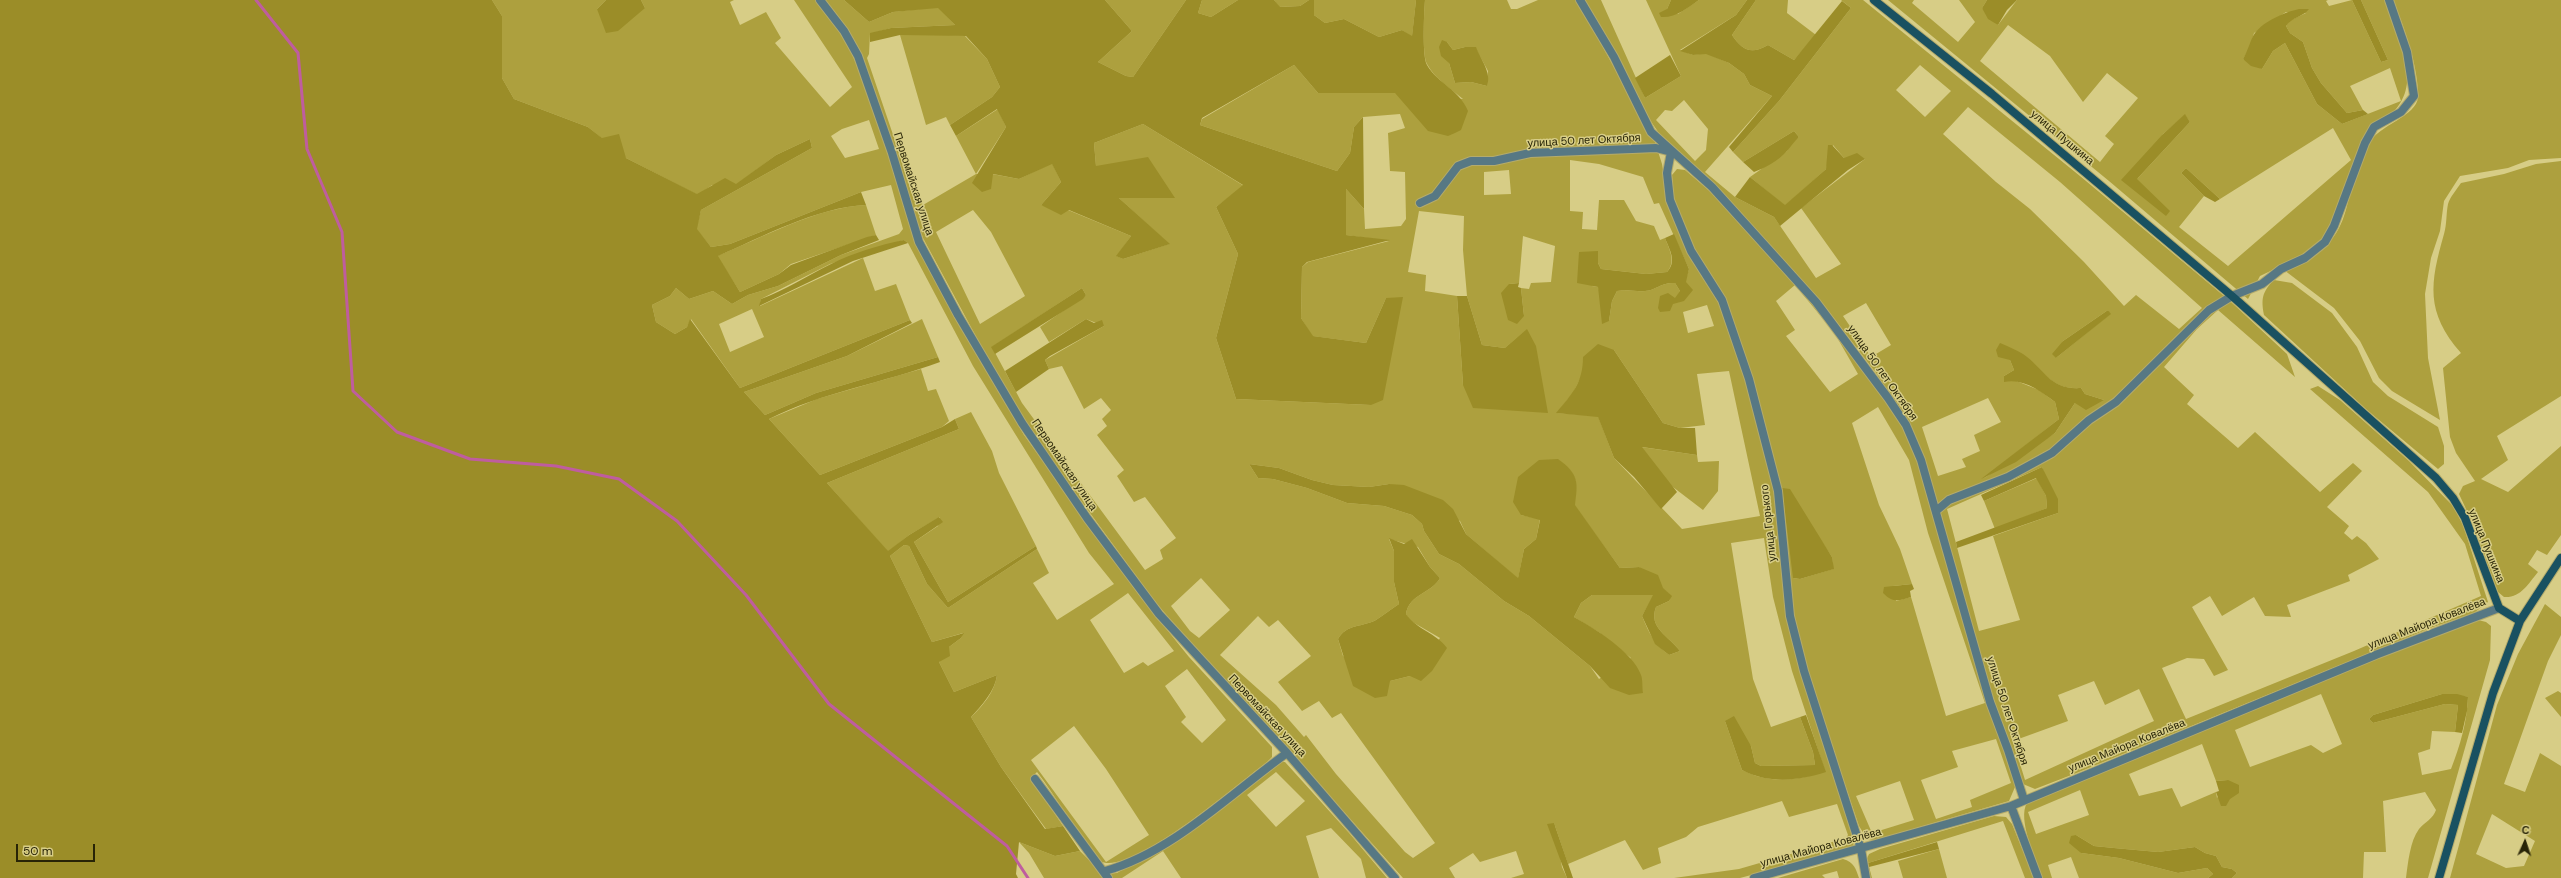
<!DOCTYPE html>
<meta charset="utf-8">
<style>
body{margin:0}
#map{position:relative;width:2561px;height:878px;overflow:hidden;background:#d7cd86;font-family:"DM Sans",sans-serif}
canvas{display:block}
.north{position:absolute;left:2505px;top:822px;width:40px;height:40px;-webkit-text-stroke:3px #d7cd86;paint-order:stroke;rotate:3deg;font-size:11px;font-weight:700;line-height:16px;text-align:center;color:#282406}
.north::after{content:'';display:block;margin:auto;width:14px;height:18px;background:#282406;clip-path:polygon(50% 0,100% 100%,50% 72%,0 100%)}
.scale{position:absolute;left:16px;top:844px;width:79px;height:18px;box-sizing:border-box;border:2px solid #282406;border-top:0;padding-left:5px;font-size:12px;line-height:14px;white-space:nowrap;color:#282406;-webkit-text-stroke:3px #d7cd86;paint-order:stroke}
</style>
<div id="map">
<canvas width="2561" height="878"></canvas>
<div class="north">С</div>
<div class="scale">50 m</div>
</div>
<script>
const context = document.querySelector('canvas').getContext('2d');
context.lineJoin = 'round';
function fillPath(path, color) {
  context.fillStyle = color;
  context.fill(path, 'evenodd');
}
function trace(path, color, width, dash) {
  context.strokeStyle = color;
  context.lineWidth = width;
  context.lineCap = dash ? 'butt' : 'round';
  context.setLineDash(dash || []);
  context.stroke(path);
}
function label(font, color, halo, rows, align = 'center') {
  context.font = font + ' "DM Sans",sans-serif';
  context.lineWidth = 3;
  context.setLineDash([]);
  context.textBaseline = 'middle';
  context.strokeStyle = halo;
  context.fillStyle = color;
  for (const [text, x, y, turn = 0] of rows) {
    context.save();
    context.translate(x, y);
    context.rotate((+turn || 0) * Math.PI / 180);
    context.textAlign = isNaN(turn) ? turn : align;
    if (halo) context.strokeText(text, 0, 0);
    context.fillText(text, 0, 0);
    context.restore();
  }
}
fillPath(new Path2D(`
 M492,0H606L597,9L645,8L641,0H734L730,2L740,25L766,12L781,38L775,43L830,107L852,87L794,0H815L844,35L857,66L882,134L914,238L963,331L1024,435L1139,595L1189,657L1272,747V757L1267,762C1240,782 1130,878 1100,861C1095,857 1091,850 1087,845C1069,821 1055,795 1037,772L1031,778L1063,826L1046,829L1001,767L971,717C983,706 995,691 997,675L954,692L939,662L949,647L961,638L963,633L932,642L890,556L904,545L909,546L927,584L948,608L1037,549L1049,573L1033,583L1057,620L1114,584L1089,553L973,366L908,243L904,240L830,264L761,299L760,306L863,258L875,291L896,284L910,320L740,388L691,319L687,327L675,334L656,322L652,305L670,296L676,288L689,299L713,291L732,304L748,295L778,286L841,255L899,234L903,229L891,185L861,192L730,244L711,247L696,229L701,210L812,148L810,139L776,155L736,185H712L698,195L626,158L588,127L514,99L502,78V16ZM869,120L879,149L845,158L831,136L842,129ZM752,309L764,337L730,352L719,324ZM1128,593L1174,651L1148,666L1143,662L1124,673L1090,620ZM1187,669L1226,720L1202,743L1181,722L1186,717L1165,686ZM1074,726L1106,769L1149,835L1106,862L1031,760Z
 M825,0H844L869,22L893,12L938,7L955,25L891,28L870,34L869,54L867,58L906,173L923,205L976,174L956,136L998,109L1006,127L976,174H992L1019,179L1052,163L1061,182L1041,205L1068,210L1131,236L1117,256L1123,259L1169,244L1119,198L1096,166L1094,143L1143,124L1244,186L1216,207L1238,254L1216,338L1236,399L1371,405L1386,298L1366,343L1312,336L1301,318L1302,267L1308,262L1389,241L1346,235V189L1364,209L1365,229L1401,226L1406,219L1405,172L1390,171L1388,133L1405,128L1400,114L1363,117L1354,127L1350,153L1337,171L1200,125L1202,119L1294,65L1318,93H1395L1463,99C1451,89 1434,78 1427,64C1422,55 1424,13 1425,0H1507L1511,9H1517L1538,0H1577L1655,142L1662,164L1669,204L1721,308L1747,382L1775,491L1788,617L1855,841L1852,848L1740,878H1674L1739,869L1846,838L1848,835L1837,804L1789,817L1782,801L1698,827L1686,837L1658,848L1661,863L1643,870L1625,840L1568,864L1554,823L1562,867L1567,878H1511L1524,874L1516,851L1480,862L1473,853L1449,868L1455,878H1403L1225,679L1205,661L1153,599L1041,446L993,368L923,238L862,59L849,31ZM1447,42L1453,50L1465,47H1475L1488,71L1487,86L1471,82L1455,83L1449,63ZM1570,160L1599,164L1643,177L1654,204L1659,203L1689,269L1685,282L1673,304L1680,291L1675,283C1661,282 1657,290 1645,291C1636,292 1628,289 1617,291L1612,301L1609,321L1598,287L1592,286L1598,263L1601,269L1646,274L1667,272C1676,261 1670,251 1665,238L1660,240L1654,226L1636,221L1624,200H1599L1597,230L1582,229L1583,212L1570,211ZM1509,170L1511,194L1484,195V172ZM973,210L991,232L1025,296L980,324L936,232ZM1419,211L1464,216L1463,250L1467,296L1482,345L1505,348L1527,329L1463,385L1457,296L1425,291L1426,275L1408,272ZM1523,236L1555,246L1551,282L1531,283L1529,289L1521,288L1524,316L1509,284L1519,283ZM1082,288L1086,295L1040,327L1049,342L1086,319L1104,326L1045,360L1049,369L1062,366L1084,409L1101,398L1111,410L1102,419L1107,426L1097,435L1124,470L1117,476L1134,502L1145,497L1176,538L1160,550L1163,559L1145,570L1022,403L992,347ZM1707,305L1714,326L1688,333L1683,312ZM1614,350L1663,423L1680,428L1705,425L1697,374L1729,371L1760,516L1682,529L1614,458L1598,416L1557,413L1573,393L1583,373ZM1558,460C1578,474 1578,482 1574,505L1620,568L1639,567L1671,596L1669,601L1656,607C1648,628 1669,636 1680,651L1669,655C1654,644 1649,633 1642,616L1654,595H1592L1581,603L1574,617L1600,633L1631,658L1599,679L1590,666L1529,616L1504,601L1459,564L1439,554L1424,531L1422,524L1412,515L1384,506L1347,503L1307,488L1273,479L1258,478L1249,464L1279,468L1312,480L1333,485L1369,487L1389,484L1460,521L1466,534L1518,579L1524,549L1536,539L1540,519L1521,515ZM1764,538L1773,597L1792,671L1825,771C1797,781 1769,784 1742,770L1725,721L1751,746L1755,763L1761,766L1815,765L1813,752L1800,717L1771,727L1753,679L1731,543ZM1389,539L1418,547L1430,567L1440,578C1432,593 1409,594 1406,614L1409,620L1440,638L1410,676L1390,681L1343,656L1338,639C1346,624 1363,627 1376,620C1384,615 1391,609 1399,604L1394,582V551ZM1201,578L1230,610L1199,638L1190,631L1171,606ZM1258,616L1269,627L1278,620L1311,656L1278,682L1302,711L1319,701L1332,718L1341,713L1435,843L1413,858L1405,852L1336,774L1306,735L1304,737L1276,705L1220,655Z
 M1105,0H1186L1133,77L1126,76L1098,62L1132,31Z
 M1202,0H1238L1211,17L1198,13Z
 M1274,0H1309L1300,6L1279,7Z
 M1314,0H1416L1412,37L1402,30L1379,37L1344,19L1325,23L1314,15Z
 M1585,0H1601L1645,98L1681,76L1646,0H1671L1667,9L1678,14L1699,0H1747L1736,15L1680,50L1693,55L1706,53L1729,63L1744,74L1750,85L1772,96L1705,172L1735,197L1774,217L1816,278L1841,264L1801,208L1865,159L1844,158L1833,145L1826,169L1785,206L1750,177L1787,151L1790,144L1799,137L1794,131L1743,162L1733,152L1779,101L1851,8L1841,0H1863L2080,176L2224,296L2114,402L2049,453L1938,506L1902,413L1876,373L1823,304L1739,212L1667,145L1652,123ZM1920,65L1951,91L1925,117L1896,90ZM1684,100L1708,129L1706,150L1695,161L1656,120L1665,110L1672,111ZM1968,107L2060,182L2202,308L2179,329L2136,295L2124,306L2084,262L2030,209L1996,182L1943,134ZM1866,303L1891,345L1871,357L1843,316ZM2108,310L2110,314L2056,358L2063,341ZM2010,360L2034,364C2047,379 2060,390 2081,388L2085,394L2104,400L2075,403L2055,433L1984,478L2059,419L2055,402L2039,390L2004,376L2014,370ZM1988,398L2001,422L1974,435L1980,451L1962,459L1966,467L1938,476L1922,427Z
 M1756,0H1788L1787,13L1816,35L1794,60L1768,45C1751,55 1742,50 1732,35Z
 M1888,0H1914L1912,3L1958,42L1975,22L1959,0H1987L1982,8L1998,25L2017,0H2328L2326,1L2329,6L2352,0L2381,62L2388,60L2361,0H2386C2398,33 2422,79 2396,109C2385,122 2373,122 2362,139L2331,227L2322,240L2302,256L2260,276L2248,299L2109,181ZM2286,12L2306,13L2289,21L2286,26L2290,33L2303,42L2312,68L2321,83L2347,113L2363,110L2350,86L2390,68L2401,101L2342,124L2317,104L2285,43L2273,51L2262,69L2243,59L2250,48L2254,33ZM2008,25L2050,56L2083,102L2107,73L2138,98L2105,136L2114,144L2100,162L1980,61ZM2185,115L2190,122L2137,179L2163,134ZM2333,128L2351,160L2228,266L2179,227L2204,196L2181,173L2186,168L2220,199Z
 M2393,0H2561V158L2529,160L2508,168L2460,176L2444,201L2440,231L2431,258L2425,294L2428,358L2440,420L2392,391L2379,378L2360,341L2334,308L2284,270C2298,262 2317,254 2328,243C2346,226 2348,198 2354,176C2357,165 2364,152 2369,143C2379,125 2417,116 2418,97C2419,69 2404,26 2393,0Z
 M932,34L965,36L987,59L1000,87L992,97L950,125L946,117L926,125L900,35Z
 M2561,161V396L2497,436L2508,460L2481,479L2508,492L2561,446V535L2547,555L2537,550L2528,564L2538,572C2528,584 2521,598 2504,597L2498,592L2473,524L2459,494L2463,486L2475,481L2456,453L2450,437L2443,368L2461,353C2425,312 2430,283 2444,234C2447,224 2446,214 2448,204C2450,197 2457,189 2461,183L2504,174L2536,164Z
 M1677,169L1685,170L1712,193L1818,306L1900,421L1918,463L2012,768L2015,787L2009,801L1875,840L1867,839L1859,826L1806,670L1792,612L1780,490L1725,302L1695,252L1674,201L1672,175ZM1795,285L1834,332L1858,374L1830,392L1786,336L1795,330L1776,301ZM1878,407L1909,460L1928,533L1985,703L1946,716L1911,597L1896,601L1893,586L1912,584L1900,549L1879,505L1852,423ZM1822,542L1832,557L1833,569L1800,579L1793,578ZM1996,739L2011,783L1970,800L1972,807L1936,819L1921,780L1958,767L1952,751ZM1900,781L1914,820L1872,833L1856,796Z
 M866,205L876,235L791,264L779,274L740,292L717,256C762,238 817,207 866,205Z
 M2274,280L2292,283L2332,313L2357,347L2373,382L2388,396L2438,427L2444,446V464L2438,469L2367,410L2264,315C2261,299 2262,292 2274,280Z
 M2230,301L2287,354L2295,377L2218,310L2197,329L2164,367L2194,395L2187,404L2238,448L2255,432L2320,492L2353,463L2362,471L2327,507L2349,526L2344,533L2352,540L2357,536L2366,543L2379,559L2348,575L2350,581L2287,605L2291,617L2265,616L2254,597L2222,616L2210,596L2192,607L2228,670L2214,676L2204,659L2187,658L2162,668L2186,719L2354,651L2481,596L2465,544L2428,492L2310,389L2318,386L2340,400L2409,461L2453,506L2463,525L2488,602L2474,613L2433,627L2074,774L2035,789L2023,784L1992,697L1940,512L1950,503L2054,454L2211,311ZM2042,467L2058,513L1993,536L2020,620L1979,631L1947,509ZM2094,681L2105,705L2139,689L2154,721L2025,780L2013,741L2068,721L2058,695Z
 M922,319L938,357L816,393L765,415L744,392L847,356Z
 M921,369L928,391L936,389L949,421L942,427L820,475L769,419L817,399Z
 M971,412L992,451L999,473L1036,546L948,602L914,542L938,526L940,517L909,535L888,552L827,483L959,429L955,419Z
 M1641,447L1697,455L1698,462L1719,461L1718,491L1703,510L1669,484Z
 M2037,478L2046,496L2047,508L1995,529L1984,501Z
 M2545,604L2561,617V635L2548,661L2504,784L2525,792L2540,753L2561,766V878H2450L2497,705L2518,654ZM2492,814L2535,841L2524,866L2506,868L2476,854Z
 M2478,620L2486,622L2491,626L2490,660L2428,878H2406C2408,863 2410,841 2419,829C2425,822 2433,819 2436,810L2425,792L2383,801L2386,852H2364L2363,878H2232L2237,873L2232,869L2222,867L2216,856L2205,853L2195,847L2158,852L2114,848L2094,846L2076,835L2081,853L2119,858L2178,873L2207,868L2213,874L2208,878H2079L2071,857L2048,865L2052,878H2042C2036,860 2017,819 2027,803L2355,667ZM2321,694L2342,744L2323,753L2311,745L2250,767L2235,730ZM2442,694L2468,697C2467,722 2460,746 2451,769L2422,775L2418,753L2430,749L2432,731L2455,732L2458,705L2445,704L2373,723L2369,719L2373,715ZM2202,744L2216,781L2228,780L2217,798L2216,792L2181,807L2172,788L2139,796L2129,774ZM2080,790L2089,815L2036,834L2028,812Z
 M2558,691L2561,693V717L2545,698Z
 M1280,762H1285L1350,834L1387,878H1366L1361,859L1331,828L1306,836L1319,878H1181L1163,851L1122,878H1044L1029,853L1019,842L1055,856L1080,851L1103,874L1117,873L1180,836ZM1276,772L1305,801L1276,827L1247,795Z
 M1994,816L2006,817L2012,824L2034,878H2025L2003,821L1868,863L1872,878H1869L1865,863L1869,854L1880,849Z
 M1939,849L1947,878H1903L1898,861Z
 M1843,859C1854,862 1856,869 1859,878H1839L1837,871L1822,875L1825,878H1778Z`), '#ada03e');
fillPath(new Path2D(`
 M0,0H492L502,16V78L514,99L588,127L602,138L619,134L626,158L697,194L725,178L736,184L776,155L810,139L812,148L701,210L697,229L711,247L730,244L861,192L866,205C817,207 762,237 718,256L740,292L779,274L791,265L867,237L876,235L879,240L841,255L778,286L748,295L732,304L713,291L689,299L676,288L670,296L652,305L656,322L675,334L687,327L690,319L740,388L910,320L912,323L847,356L744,392L765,415L816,393L938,357L940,362C884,383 822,392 769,419L820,475L942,427L955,419L959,429L827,483L888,551L909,535L939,517L943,522L914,542L948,602L1036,546L1037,549L948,608L927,584L909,546L904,545L890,556L932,642L964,633L961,638L949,647L950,656L939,662L954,692L997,675C995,691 982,705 971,717L1001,767L1045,829L1063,826L1080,851L1055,856L1019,842L1016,874L1018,878H0Z
 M606,0H641L645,8L618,31L606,33L597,9Z
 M844,0H1105L1132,31L1098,62L1126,76L1133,77L1186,0H1202L1198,13L1211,17L1238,0H1274L1280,7L1300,6L1309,0H1314V15L1325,23L1344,19L1379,37L1402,30L1412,36L1416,0H1425C1424,13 1422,56 1427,65C1438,84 1459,89 1468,111L1461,130L1455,133L1448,136L1428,131L1395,93H1318L1294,65L1202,118L1200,125L1337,171L1350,153L1354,127L1363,117L1364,209L1346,189V235L1390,240L1307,262L1302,267L1301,318L1313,336L1366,343L1386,298L1403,297L1383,400L1371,405L1236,399L1216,338L1238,254L1216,207L1243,185L1143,124L1094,143L1096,166L1148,157L1175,198H1119L1170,244L1123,259L1116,256L1131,236L1069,210L1061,215L1041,205L1061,182L1052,164L1019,179L993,174L991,189L982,192L972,183L1006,127L997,109L956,136L950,125L992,97L1000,87L987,59L966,36L900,35L870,42V33L891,28L955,25L938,8L893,12L869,22Z
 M1671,0H1699C1687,8 1676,18 1661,17L1659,13L1667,9Z
 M1747,0H1756L1732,35C1742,50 1751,55 1768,45L1794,60L1842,1L1851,8L1779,101L1733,152L1729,147L1772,96L1750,85L1744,74L1729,63L1706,54L1693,55L1680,51L1736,15Z
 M1987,0H2017L2007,10L1998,25L1988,19L1982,8Z
 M2352,0H2361L2388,60L2381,62Z
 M2299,9H2309C2303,17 2292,17 2286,26L2290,33L2303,42L2312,68L2321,83L2347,113L2363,110L2368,114L2342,124L2317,104L2285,43L2273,51L2262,69L2251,66L2243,59C2248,51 2251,38 2255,33C2264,21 2285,12 2299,9Z
 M1442,40L1447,42L1453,50L1465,47H1476C1481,60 1492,73 1487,86L1471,82L1455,83L1449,63L1441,56L1439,47Z
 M1670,55L1681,76L1645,98L1635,78Z
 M2185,114L2190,122L2137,179L2170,211L2166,216L2121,180L2163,134Z
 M1794,131L1799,137C1794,142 1791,146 1787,151C1778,161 1765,168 1754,172L1743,162Z
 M1828,145H1832L1844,158L1857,153L1865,159L1848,170L1780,226L1774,217L1735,197L1750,177L1785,205L1826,169Z
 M2186,168L2220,199L2215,202L2204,196L2181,173Z
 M1674,234L1689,269L1686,282L1693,290L1684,301L1673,304L1670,311L1660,312L1658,308L1660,296L1668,293L1675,298L1680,291L1675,283C1661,282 1657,290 1645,291C1636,292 1629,289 1617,291L1612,301L1609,321L1602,324L1598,287L1577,283L1579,252L1598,251V263L1601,269L1646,274L1667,272C1677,261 1670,251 1665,238Z
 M904,240L908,243L853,261L759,306L761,299C785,290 807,276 831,264C853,253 879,245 904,240Z
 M1519,283L1518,287L1521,288L1524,316L1517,324L1508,320L1501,293L1509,284Z
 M1082,288L1086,295L1083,299L995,354L991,347Z
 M1457,296H1467L1482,345L1505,348L1527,329L1536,346L1548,413L1473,408L1463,385Z
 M2108,310L2111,314L2056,358L2052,354L2063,341Z
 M1086,319L1094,323L1102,320L1104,326L1050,356L1045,360L1049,369L1016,392L1005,371Z
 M2000,343C2008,346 2016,350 2023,354C2045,369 2049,390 2081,388L2085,394L2104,400L2086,410L2075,403L2055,433L2016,462L1981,479L2059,419L2055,402C2040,391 2024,378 2004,382V376L2014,370L2010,360L1998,357L1996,350Z
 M1598,344L1614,350L1663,423L1680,428H1695L1697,455L1642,447L1677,492L1661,509L1634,477L1614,458L1598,417L1556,413C1572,394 1583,383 1583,357Z
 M1558,459C1579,474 1578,482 1575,505L1620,568L1639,567L1658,575L1663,588L1672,596L1669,601L1656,607C1648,628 1669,636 1680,651L1669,655L1655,644L1642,616L1653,595H1592L1581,603L1574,617C1594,628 1633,652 1641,675C1643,680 1642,688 1643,693L1629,695L1610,688L1590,666L1529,616L1504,601L1459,564L1439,554L1424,531L1422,524L1412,515L1384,506L1347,503L1307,488L1273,479L1258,478L1249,464L1279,468L1312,480L1333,485L1369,487L1389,484L1404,485L1443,500L1453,509L1466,534L1518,578L1524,549L1536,539L1540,520L1521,515L1513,502L1518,477L1539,460Z
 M2042,467L2058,499V513L1957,548L1956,542L2047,508L2046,496L2036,478L1984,501L1981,495Z
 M1782,488L1790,489L1832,557L1834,569L1800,579L1793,578Z
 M1389,538L1404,544L1412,539L1430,567L1440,578C1432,593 1409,594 1406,614C1416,629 1436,633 1447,648L1432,671L1421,681L1410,676L1390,681L1387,696L1375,698L1353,686L1338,639C1346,624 1363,627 1376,620C1384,615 1391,609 1399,604L1394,582V551Z
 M1912,584L1914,589L1910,591L1911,597C1899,601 1893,603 1883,593L1884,587Z
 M2442,694H2457L2468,697L2467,711L2462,733L2455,732L2458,705L2445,704L2373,723L2369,719L2373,715Z
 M1806,715L1826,772C1797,781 1769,784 1742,770L1725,721L1734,716L1751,746L1755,763L1761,766L1815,765L1813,752L1800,717Z
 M2228,780L2239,785V793L2230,799L2226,806H2221L2216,792L2219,791L2216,781Z
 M1554,823L1573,878H1567L1547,824Z
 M2076,835L2094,846L2114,848L2158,852L2195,847L2205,853L2216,856L2222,867L2232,869L2237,873L2232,878H2208L2213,874L2207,868L2178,873L2119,858L2081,853L2069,843L2071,836Z
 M1937,842L1939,849L1869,867L1868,863Z`), '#9b8d28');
trace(new Path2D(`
 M256,0L298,53L307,149L342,232L353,391L397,432L470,459L556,466L619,479L677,521L746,595L829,704L1007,846L1028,878`), '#bf5d9f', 3);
const street = new Path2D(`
 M820,0L844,31L858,56L892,153L919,242L958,315L1022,423L1087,518L1159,614L1287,753L1395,878
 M1580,0L1614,57L1651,132L1712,187L1816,302L1888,398L1906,425L1921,460L1990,702L2008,750L2024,800
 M1420,203L1435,196L1458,166L1471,161H1494L1530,153L1632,149L1656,148L1671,152L1667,173L1670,200L1691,251L1722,300L1749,379L1778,491L1790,616L1804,671L1861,849L1866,878
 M1936,511L1949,500L2008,477L2052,453L2089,420L2116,402L2209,310L2232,296L2262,284L2281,269L2305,258L2325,242L2334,226L2365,143L2374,127L2401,112L2414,96L2407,52L2389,0
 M1035,779L1108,878
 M2011,806L2038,878
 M1105,871C1173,852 1231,793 1287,753
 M1754,878L2011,806L2378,654L2499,608`);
const secondary = new Path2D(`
 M1874,0L1992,94L2232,296L2436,478L2453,498L2465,518L2499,608L2520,621
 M2439,878L2493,693L2520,621L2561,558`);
trace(street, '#b4ab6c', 10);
trace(secondary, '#b4ab6c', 10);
trace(street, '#577884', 8);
trace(secondary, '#195161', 8);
label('11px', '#282406', '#d7cd86', [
 ["улица Пушкина",2062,138,40],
 ["улица 50 лет Октября",1584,141,-3],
 ["Первомайская улица",913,184,72],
 ["улица 50 лет Октября",1882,373,55],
 ["Первомайская улица",1064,465,56],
 ["улица Горького",1769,523,-96],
 ["улица Пушкина",2486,546,68],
 ["улица Майора Ковалёва",2427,624,-21],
 ["улица 50 лет Октября",2007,711,72],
 ["Первомайская улица",1267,716,47],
 ["улица Майора Ковалёва",2127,746,-22],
 ["улица Майора Ковалёва",1821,848,-15]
]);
</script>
